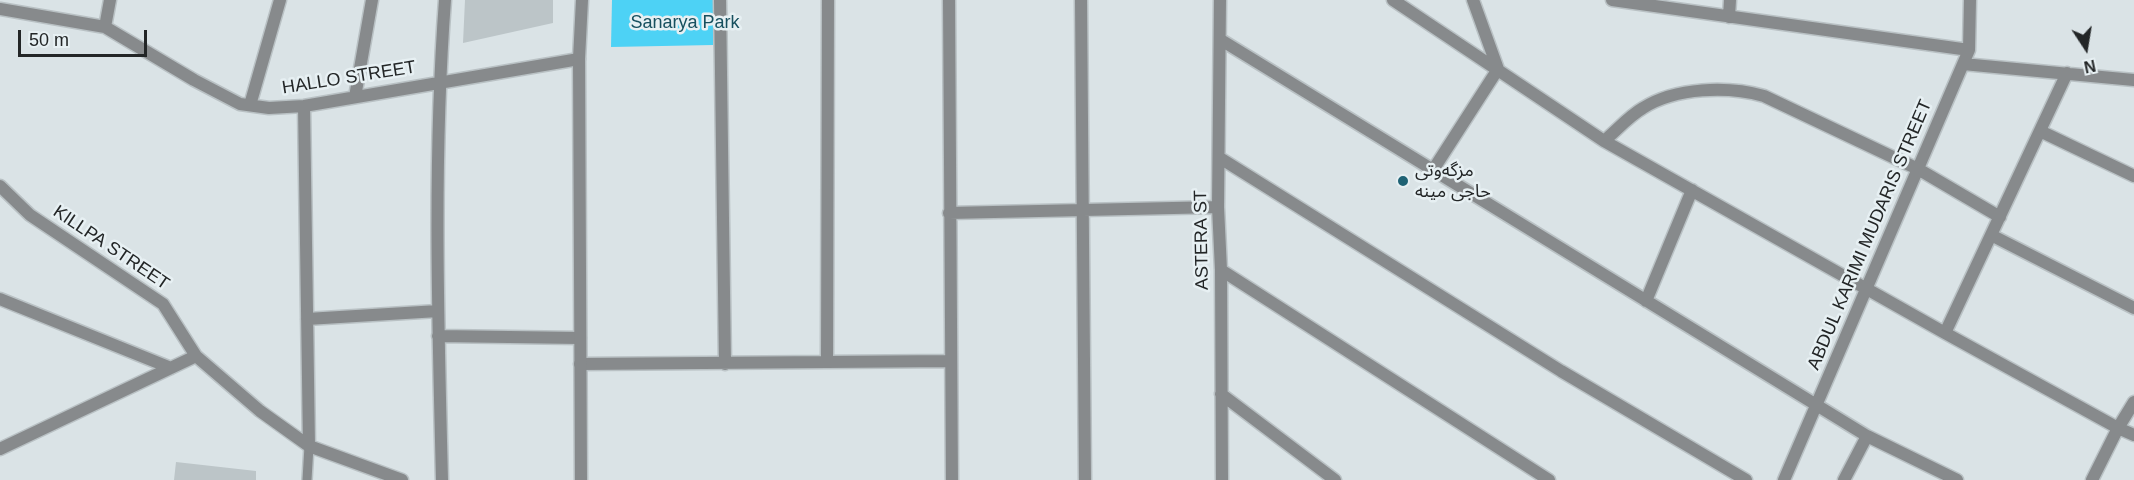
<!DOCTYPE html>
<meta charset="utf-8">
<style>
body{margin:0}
#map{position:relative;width:2134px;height:480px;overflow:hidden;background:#dae3e6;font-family:Helvetica,sans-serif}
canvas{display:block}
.north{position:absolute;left:2056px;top:18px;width:60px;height:60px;-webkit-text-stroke:4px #e7f0f3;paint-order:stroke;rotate:168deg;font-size:16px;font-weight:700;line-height:24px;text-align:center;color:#232627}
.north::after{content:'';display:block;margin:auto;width:21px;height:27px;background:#232627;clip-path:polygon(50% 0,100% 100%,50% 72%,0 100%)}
.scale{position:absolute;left:18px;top:30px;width:129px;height:27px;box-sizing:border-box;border:3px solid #232627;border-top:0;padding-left:8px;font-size:18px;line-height:21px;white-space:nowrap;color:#232627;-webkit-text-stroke:4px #e7f0f3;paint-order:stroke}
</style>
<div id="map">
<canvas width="2134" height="480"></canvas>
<div class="north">N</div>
<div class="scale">50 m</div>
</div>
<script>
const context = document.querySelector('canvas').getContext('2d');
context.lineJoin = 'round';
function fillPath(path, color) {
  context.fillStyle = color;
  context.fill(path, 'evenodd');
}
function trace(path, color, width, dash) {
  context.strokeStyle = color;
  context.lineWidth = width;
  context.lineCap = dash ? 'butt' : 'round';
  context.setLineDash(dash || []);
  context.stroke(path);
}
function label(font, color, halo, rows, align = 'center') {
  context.font = font + ' Helvetica,"Noto Sans Arabic",sans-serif';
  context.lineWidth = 5;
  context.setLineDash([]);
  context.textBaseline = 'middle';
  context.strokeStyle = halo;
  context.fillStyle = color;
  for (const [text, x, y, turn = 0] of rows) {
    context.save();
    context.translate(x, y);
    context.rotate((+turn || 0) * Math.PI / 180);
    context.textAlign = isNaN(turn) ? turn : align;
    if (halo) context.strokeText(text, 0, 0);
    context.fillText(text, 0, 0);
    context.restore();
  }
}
fillPath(new Path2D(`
 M612,0H713V45L611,47Z`), '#4dd2f5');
fillPath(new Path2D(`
 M465,0H553V23L463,43Z
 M176,462L256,471V480H174Z`), '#bcc5c8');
const service = new Path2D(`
 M307,480L309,446`);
const minor = new Path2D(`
 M720,0L725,364
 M949,0L952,480
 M1081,0L1085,480
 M1220,0L1218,207L1221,270L1222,480
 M1393,0L1604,141L1945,333L2118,428L2134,435
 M1612,0L1969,50
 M0,9L105,27L194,80L240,104L269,108L304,106L579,59
 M1729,17L1730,0
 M105,27L110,0
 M1221,40L1867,436L1957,480
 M1963,64L2134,80
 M355,97L372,0
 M250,105L280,0
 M304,106L309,446
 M2040,131L2134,176
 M1604,141C1617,130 1629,116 1643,108C1676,87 1728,86 1764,96L1918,169L2000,217
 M1220,158L1561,371L1746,480
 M1433,170L1498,69L1473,0
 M0,186L30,215L163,304L196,356L260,411L309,446L402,480
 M949,213L1218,207
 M1991,235L2134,308
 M1221,270L1549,480
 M0,299L171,368
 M1646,301L1692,190
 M307,319L438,311
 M1945,333L2067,73
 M438,336L580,338
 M827,361L828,0
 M580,364C703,364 827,361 950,361
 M1221,394L1335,480
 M0,449L196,356
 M442,480C438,320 433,160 445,0
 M1784,480L1969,50L1970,0
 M1844,480L1867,436
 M2092,480L2118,428L2134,402`);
const tertiary = new Path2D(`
 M581,480L579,59L582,0`);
trace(service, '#b9c1c4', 12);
trace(minor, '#b9c1c4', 15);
trace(tertiary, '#b9c1c4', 15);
trace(service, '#878a8c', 9);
trace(minor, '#878a8c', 12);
trace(tertiary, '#878a8c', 12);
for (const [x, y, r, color] of [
 [1403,181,6,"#1e6274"]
]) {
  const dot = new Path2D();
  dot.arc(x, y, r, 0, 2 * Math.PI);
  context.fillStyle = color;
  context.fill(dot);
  trace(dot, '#e7f0f3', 2);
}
label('18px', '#17505f', '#e7f0f3', [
 ["Sanarya Park",685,23]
]);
label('18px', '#232627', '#e7f0f3', [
 ["HALLO STREET",349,78,-9],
 ["ABDUL KARIMI MUDARIS STREET",1870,235,-67],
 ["ASTERA ST",1202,240,-91],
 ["KILLPA STREET",111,248,34]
]);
label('18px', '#232627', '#e7f0f3', [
 ["مزگەوتی",1415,171],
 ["حاجی مینە",1415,192]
], 'left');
</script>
